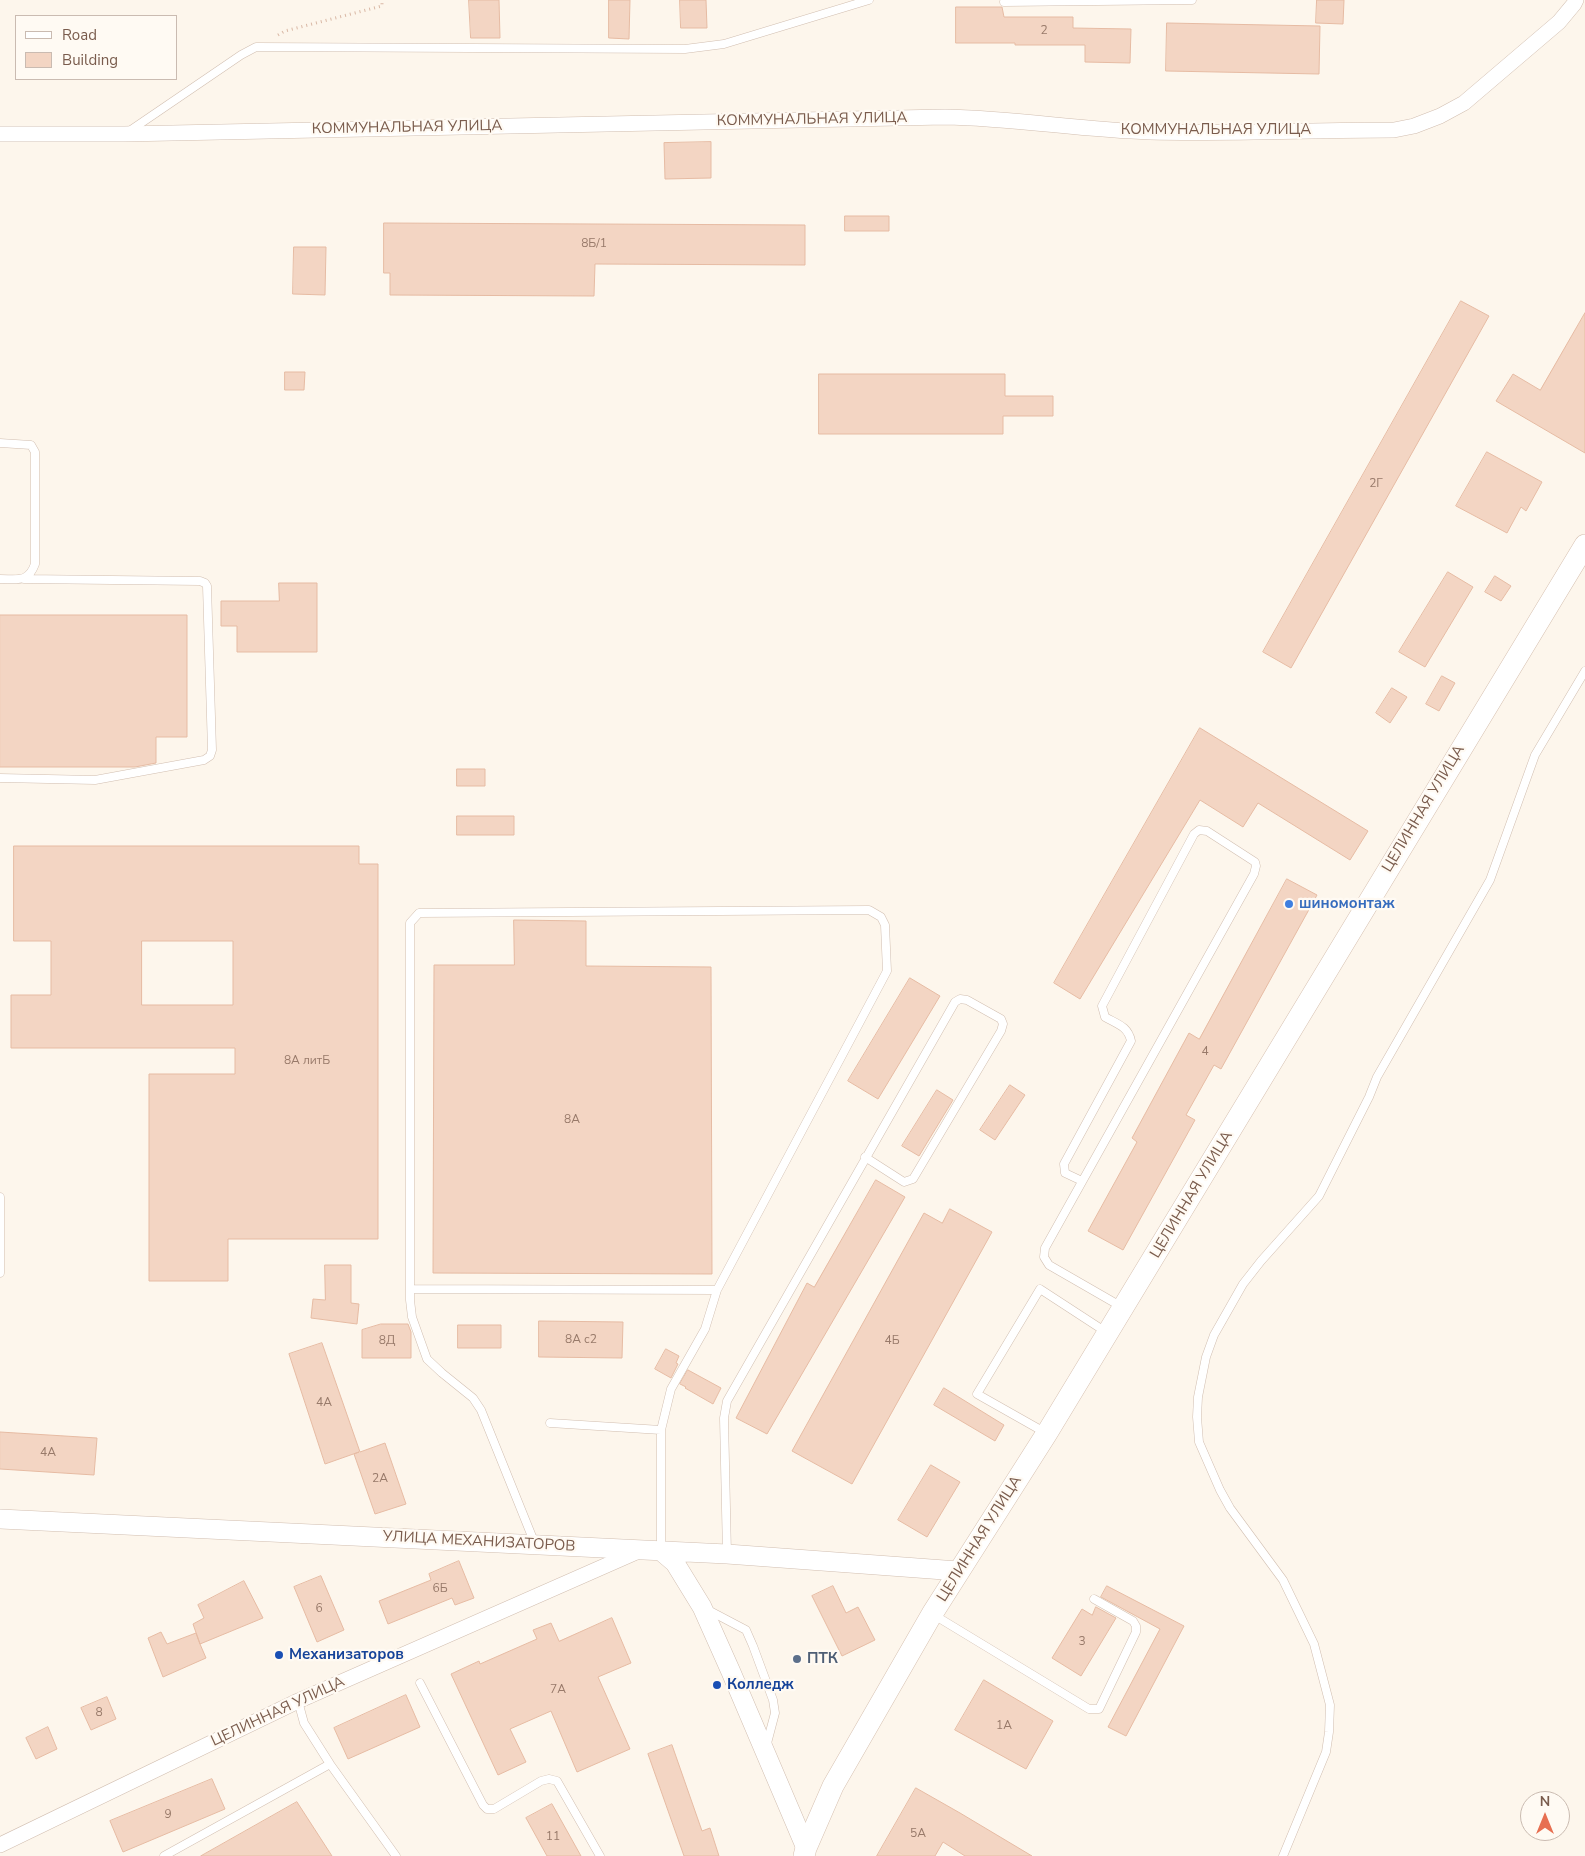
<!DOCTYPE html>
<meta charset="utf-8">
<style>
body{margin:0}
#map{position:relative;width:1585px;height:1856px;overflow:hidden;background:#fdf6ec;font-family:"Nunito Sans",sans-serif}
canvas{display:block}
.legend{position:absolute;left:15px;top:15px;width:162px;height:65px;box-sizing:border-box;background:#fffaf3;border:1px solid #cabbb1;margin:0;padding:6px 9px;list-style:none;font-size:15px;color:#7a5c4d}
.legend li{display:flex;align-items:center;gap:10px;height:25px}
.legend b{width:25px;border:1px solid #cabbb1}
.north{position:absolute;left:1520px;top:1791px;width:50px;height:50px;box-sizing:border-box;background:#fffaf3;border:1px solid #cabbb1;border-radius:50%;rotate:0deg;font-size:14px;font-weight:700;line-height:20px;text-align:center;color:#7a5c4d}
.north::after{content:'';display:block;margin:auto;width:18px;height:22px;background:#e76f51;clip-path:polygon(50% 0,100% 100%,50% 72%,0 100%)}
</style>
<div id="map">
<canvas width="1585" height="1856"></canvas>
<ul class="legend">
<li><b style="height:6px;background:#fff"></b>Road</li>
<li><b style="height:14px;background:#f3d5c3"></b>Building</li>
</ul>
<div class="north">N</div>
</div>
<script>
const context = document.querySelector('canvas').getContext('2d');
context.lineJoin = 'round';
function fillPath(path, color) {
  context.fillStyle = color;
  context.fill(path, 'evenodd');
}
function trace(path, color, width, dash) {
  context.strokeStyle = color;
  context.lineWidth = width;
  context.lineCap = dash ? 'butt' : 'round';
  context.setLineDash(dash || []);
  context.stroke(path);
}
function label(font, color, halo, rows, align = 'center') {
  context.font = font + ' "Nunito Sans",sans-serif';
  context.lineWidth = 4.5;
  context.setLineDash([]);
  context.textBaseline = 'middle';
  context.strokeStyle = halo;
  context.fillStyle = color;
  for (const [text, x, y, turn = 0] of rows) {
    context.save();
    context.translate(x, y);
    context.rotate((+turn || 0) * Math.PI / 180);
    context.textAlign = isNaN(turn) ? turn : align;
    if (halo) context.strokeText(text, 0, 0);
    context.fillText(text, 0, 0);
    context.restore();
  }
}
const building = new Path2D(`
 M469,0H499L500,38H471Z
 M609,0H630L629,39L609,38Z
 M680,0H706L707,28H681Z
 M1317,0H1344L1343,24L1316,23Z
 M956,7H1002L1004,17H1073V28L1131,29L1130,63L1085,62V45H1015V43H956Z
 M1167,23L1320,26L1319,74L1166,71Z
 M711,142V178L665,179L664,143Z
 M845,216H889V231H845Z
 M384,223L805,225V265L595,264L594,296L390,295V273H384Z
 M294,247H326L325,295L293,294Z
 M1461,301L1489,316L1291,668L1263,652Z
 M1585,313V453L1496,401L1513,374L1540,390Z
 M285,372H305L304,390H285Z
 M819,374H1005V396H1053V416H1003V434H819Z
 M1487,452L1542,482L1526,511L1521,507L1507,533L1456,506Z
 M1448,572L1473,587L1425,667L1399,652Z
 M1495,576L1511,586L1501,601L1485,592Z
 M279,583H317V652H237V626H221V601H279Z
 M0,615H187V737H156V763L135,767H0Z
 M1442,676L1455,683L1439,711L1426,704Z
 M1392,688L1407,697L1390,723L1376,713Z
 M1200,728L1368,831L1350,860L1258,803L1243,827L1200,800L1080,999L1054,983Z
 M457,769H485V786H457Z
 M457,816H514V835H457Z
 M14,846H359V864H378V1239H228V1281H149V1074H235V1048H11V995H51V941H14ZM142,941H233V1005H142Z
 M1287,879L1317,895L1221,1069L1214,1065L1186,1115L1195,1120L1123,1250L1088,1231L1137,1142L1132,1138L1189,1033L1199,1039Z
 M514,920L586,921V966L711,967L712,1274L433,1273L434,965H514Z
 M910,978L940,996L878,1099L848,1081Z
 M1010,1085L1025,1095L995,1140L980,1130Z
 M937,1090L953,1100L919,1156L902,1146Z
 M876,1180L905,1197L767,1434L736,1418L807,1283L814,1287Z
 M950,1209L992,1232L852,1484L792,1451L924,1213L942,1223Z
 M325,1265H351V1303L359,1304L357,1324L311,1318L313,1299L325,1300Z
 M539,1321L623,1322L622,1358L539,1357Z
 M381,1324H408L411,1332V1358H362V1330Z
 M458,1325H501V1348H458Z
 M322,1343L360,1452L385,1443L406,1504L375,1514L354,1454L359,1452L325,1464L289,1354Z
 M666,1349L679,1356L676,1363L678,1364L671,1378L655,1369Z
 M688,1370L721,1388L713,1404L685,1388L686,1387L680,1384Z
 M944,1388L1004,1425L995,1441L934,1405Z
 M0,1432L97,1438L94,1475L0,1469Z
 M931,1465L960,1482L927,1537L898,1520Z
 M459,1561L474,1598L455,1605L452,1598L388,1624L379,1601L431,1580L429,1574Z
 M321,1576L344,1630L317,1642L294,1587Z
 M244,1581L263,1618L200,1644L206,1658L163,1677L148,1638L161,1632L167,1644L196,1633L200,1644L193,1624L204,1618L198,1605Z
 M833,1586L846,1613L858,1607L875,1640L842,1656L812,1596Z
 M1107,1586L1184,1626L1126,1736L1108,1727L1160,1629L1101,1597Z
 M1096,1607L1116,1618L1081,1676L1052,1658L1082,1609L1092,1615Z
 M612,1618L631,1663L598,1677L630,1749L577,1772L551,1711L510,1729L526,1762L498,1775L451,1674L479,1661L480,1664L537,1639L533,1630L551,1623L559,1641Z
 M984,1680L1053,1721L1026,1769L955,1730Z
 M406,1695L420,1727L348,1759L334,1728Z
 M107,1697L116,1719L91,1730L81,1708Z
 M48,1727L57,1749L36,1759L26,1738Z
 M672,1745L702,1831L710,1828L719,1856H684L648,1754Z
 M212,1779L225,1809L123,1852L110,1821Z
 M916,1788L960,1813L1032,1856H965L943,1842L935,1856H877Z
 M297,1802L332,1856H201Z
 M552,1804L581,1856H547L526,1818Z`);
fillPath(building, '#f3d5c3');
trace(building, '#e6bba3', 1);
const service = new Path2D(`
 M1004,2L1192,0
 M128,132L241,55L256,47L685,49L724,44L869,0
 M0,443L31,445L35,452V564C28,583 18,579 0,579
 M0,778L95,780L204,760L210,756L212,750L207,586L205,583L200,581L24,579
 M1082,1181L1065,1173L1064,1164L1131,1041C1128,1026 1117,1024 1105,1017L1102,1006L1194,834L1199,830L1207,831L1255,862L1256,866L1254,874L1045,1248L1044,1257L1049,1265L1122,1307
 M0,1197V1273
 M410,1289L717,1290
 M550,1423L661,1430
 M1046,1433L977,1394L1040,1289L1106,1332
 M535,1544L481,1410L473,1398L442,1373L427,1359L412,1317L410,1300V923L419,913L869,910L881,917L885,925L887,971L717,1290L705,1329L671,1389L661,1430V1551
 M727,1554L724,1418L727,1401L955,1002L960,999L967,1000L1001,1019L1003,1024L1001,1031L913,1179L904,1182L865,1157
 M708,1610L746,1630L753,1646L773,1700L775,1713L766,1747
 M934,1615L1089,1709H1099L1136,1632V1626L1133,1621L1094,1599
 M420,1683L483,1805L487,1809H494L541,1781L549,1779L557,1781L600,1856
 M298,1701L304,1723L330,1764L396,1856
 M164,1856L330,1764
 M1283,1856L1326,1752L1329,1732L1330,1705L1314,1644L1283,1580L1230,1508L1220,1490L1199,1442L1197,1417L1198,1397L1206,1357L1214,1335L1243,1284L1261,1261L1319,1196L1369,1097L1377,1077L1490,880L1535,755L1585,671`);
const minor = new Path2D(`
 M0,134H124L945,117C1014,118 1081,130 1150,132C1231,134 1313,130 1394,130L1414,126L1440,116L1464,103L1559,22L1574,4L1576,0
 M0,1845L298,1701L641,1550`);
const tertiary = new Path2D(`
 M0,1519L727,1554L958,1571
 M661,1551L675,1563L702,1607L731,1672L806,1848`);
const secondary = new Path2D(`
 M804,1856L806,1848L833,1786L932,1614L1047,1433L1585,545`);
trace(service, '#d1beb0', 9);
trace(minor, '#d1beb0', 16);
trace(tertiary, '#d1beb0', 20);
trace(secondary, '#d6c0b0', 22);
trace(new Path2D(`
 M278,35L285,31L382,6V0`), '#d9b8a5', 3, [1, 4]);
trace(service, '#fff', 8);
trace(minor, '#fff', 15);
trace(tertiary, '#fff', 19);
trace(secondary, '#fff', 21);
for (const [x, y, r, color] of [
 [1289,904,5,"#3f7fe0"],
 [279,1655,5,"#1a4fb4"],
 [797,1659,5,"#5c6f8a"],
 [717,1685,5,"#1a4fb4"]
]) {
  const dot = new Path2D();
  dot.arc(x, y, r, 0, 2 * Math.PI);
  context.fillStyle = color;
  context.fill(dot);
  trace(dot, '#fffaf3', 2);
}
label('12px', '#987a6a', null, [
 ["2",1044,31],
 ["8Б/1",594,244],
 ["2Г",1376,484],
 ["4",1205,1052],
 ["8А литБ",307,1061],
 ["8А",572,1120],
 ["8А с2",581,1340],
 ["8Д",387,1341],
 ["4Б",892,1341],
 ["4А",324,1403],
 ["4А",48,1453],
 ["2А",380,1479],
 ["6Б",440,1589],
 ["6",319,1609],
 ["3",1082,1642],
 ["7А",558,1690],
 ["8",99,1713],
 ["1А",1004,1726],
 ["9",168,1815],
 ["5А",918,1834],
 ["11",553,1837]
]);
label('15px', '#7a5c4d', '#fffaf3', [
 ["КОММУНАЛЬНАЯ УЛИЦА",812,120,-1],
 ["КОММУНАЛЬНАЯ УЛИЦА",407,128,-1],
 ["КОММУНАЛЬНАЯ УЛИЦА",1216,130],
 ["ЦЕЛИННАЯ УЛИЦА",1424,809,-59],
 ["ЦЕЛИННАЯ УЛИЦА",1192,1195,-59],
 ["ЦЕЛИННАЯ УЛИЦА",980,1539,-58],
 ["УЛИЦА МЕХАНИЗАТОРОВ",479,1542,3],
 ["ЦЕЛИННАЯ УЛИЦА",278,1712,-25]
]);
label('bold 15px', '#366cbe', '#fffaf3', [
 ["шиномонтаж",1299,904]
], 'left');
label('bold 15px', '#164399', '#fffaf3', [
 ["Механизаторов",289,1655],
 ["Колледж",727,1685]
], 'left');
label('bold 15px', '#4e5e75', '#fffaf3', [
 ["ПТК",807,1659]
], 'left');
</script>
